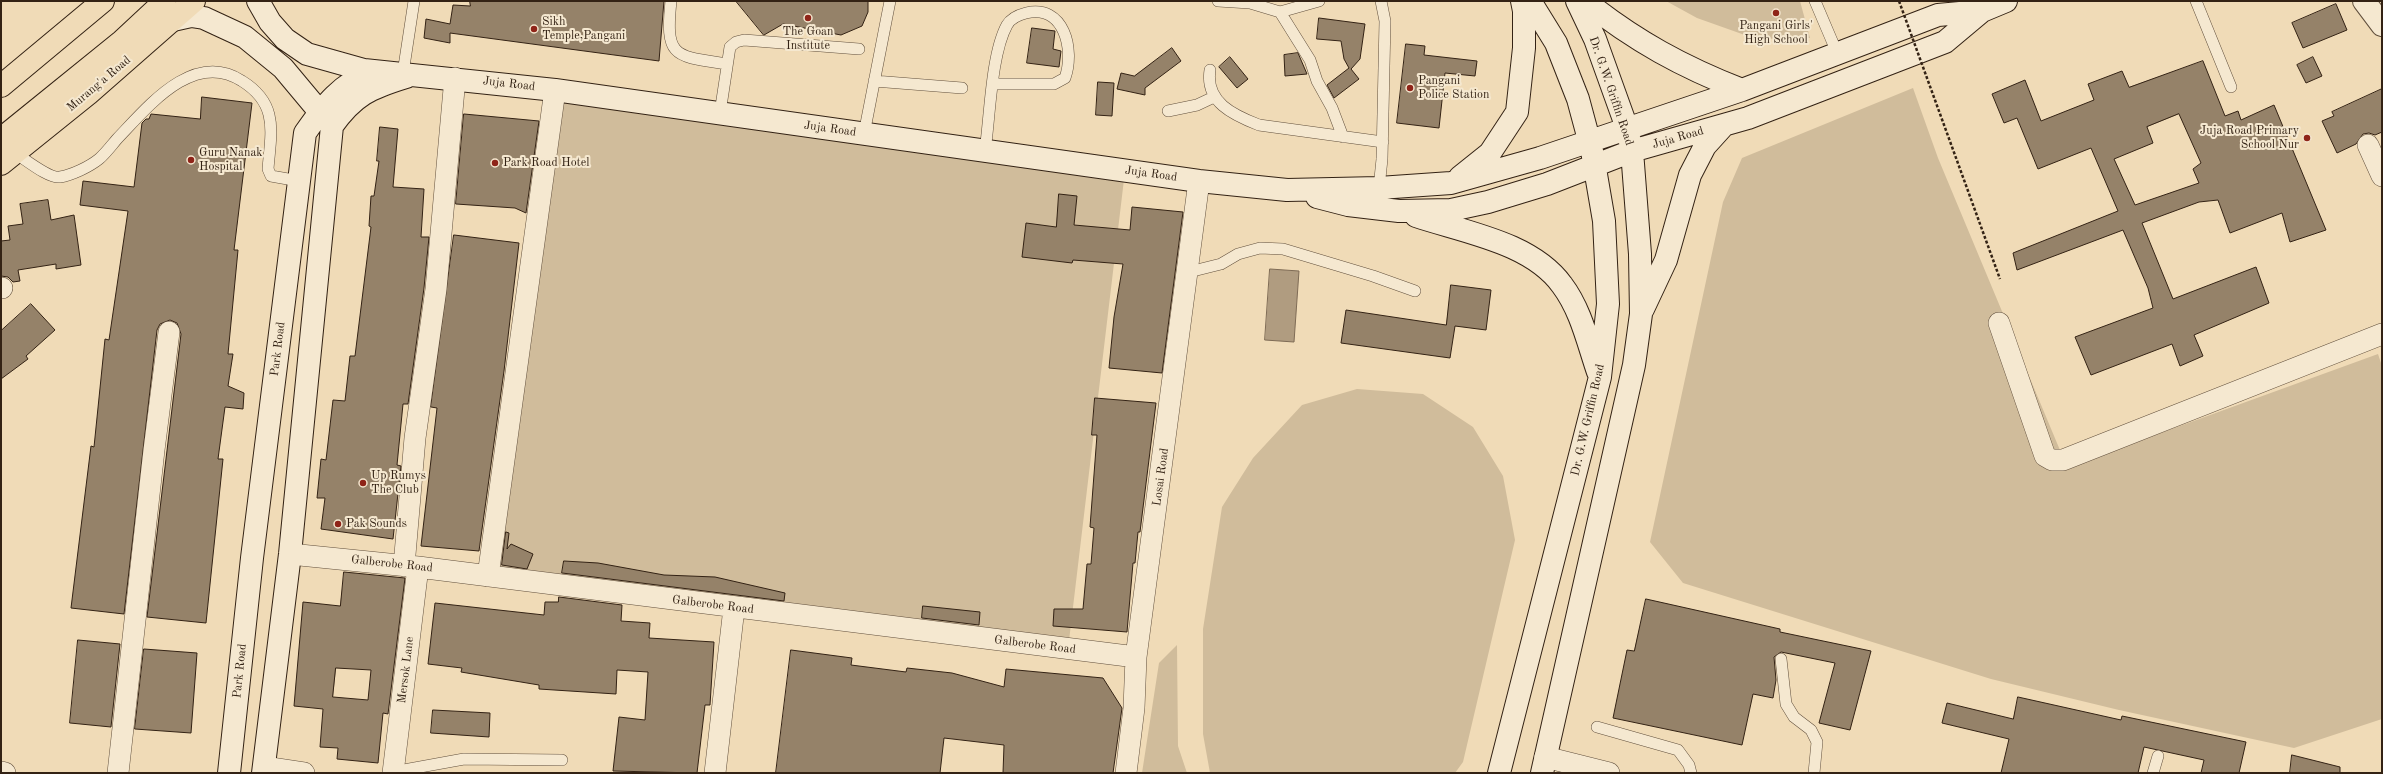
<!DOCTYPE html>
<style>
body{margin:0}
#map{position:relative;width:2383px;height:774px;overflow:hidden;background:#f0dbb7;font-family:"Old Standard TT",serif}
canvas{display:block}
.frame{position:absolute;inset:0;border:2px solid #332214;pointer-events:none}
</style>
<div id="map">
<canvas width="2383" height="774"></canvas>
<div class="frame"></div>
</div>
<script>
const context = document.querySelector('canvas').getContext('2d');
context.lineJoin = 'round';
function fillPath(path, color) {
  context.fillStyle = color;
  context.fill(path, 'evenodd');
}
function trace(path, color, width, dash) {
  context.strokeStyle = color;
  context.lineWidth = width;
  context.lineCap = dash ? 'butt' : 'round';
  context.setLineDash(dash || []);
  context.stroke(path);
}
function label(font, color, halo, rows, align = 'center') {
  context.font = font + ' "Old Standard TT",serif';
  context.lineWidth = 4;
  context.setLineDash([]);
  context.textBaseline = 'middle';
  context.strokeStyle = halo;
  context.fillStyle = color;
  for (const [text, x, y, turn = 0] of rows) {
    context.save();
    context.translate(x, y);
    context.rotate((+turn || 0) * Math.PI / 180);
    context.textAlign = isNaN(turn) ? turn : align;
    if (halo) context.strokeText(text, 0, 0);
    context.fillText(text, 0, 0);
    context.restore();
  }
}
fillPath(new Path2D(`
 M1666,1H1800L1810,38L1756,39L1697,18Z
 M1913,88L1938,158L2067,467L2378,354L2382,366V719L2294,748L2119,710L1991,679L1683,583L1650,542L1723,202L1742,158Z
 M555,90L1125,171L1068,649L488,576Z
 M1357,389L1423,394L1473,427L1503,476L1515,540L1463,762L1455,773H1210L1203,734V629L1222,507L1253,458L1302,405Z
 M1177,645L1178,746L1187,773H1142L1159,663Z`), '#d0bc9b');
const water = new Path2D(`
 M1270,269L1299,271L1294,342L1265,340Z`);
fillPath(water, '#b09c80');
trace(water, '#7e6b55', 1);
const building = new Path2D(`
 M470,1H664L659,61L450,33V43L424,38L426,19L450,24L453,5L470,6Z
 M736,1H868V12L862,26L841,35L783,24L764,35Z
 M2336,4L2347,30L2303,48L2292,23Z
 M1319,18L1365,24L1360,59L1351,69L1359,79L1334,98L1327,85L1349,68L1344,59L1341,41L1317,39Z
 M1032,28L1055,31L1053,49L1061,51L1059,67L1027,63Z
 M1406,44L1425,46L1424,55L1477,61L1475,76L1445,73L1439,128L1397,123Z
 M1172,48L1181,61L1145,88V95L1117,89L1121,73L1134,76Z
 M1298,53L1307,74L1285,76L1284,55Z
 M1230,57L1248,79L1237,88L1219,67Z
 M2313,57L2322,76L2306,83L2297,65Z
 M2203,61L2225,116L2238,111L2241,120L2274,105L2326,230L2290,242L2282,213L2230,233L2218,200L2199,202L2142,223L2173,299L2256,267L2269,303L2194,335L2203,356L2180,366L2172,344L2091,375L2075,337L2153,308L2148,288L2123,230L2017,270L2013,253L2118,211L2091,148L2038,169L2017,118L2004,123L1992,94L2025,80L2041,121L2094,100L2088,84L2122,71L2129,87ZM2179,114L2201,163L2193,169L2199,183L2135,205L2114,159L2153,143L2147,127Z
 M1098,82L1114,83L1112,116L1096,115Z
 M2382,89V132L2375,135L2369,133L2363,134L2356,144L2337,153L2322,121L2334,116L2332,112Z
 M202,97L252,103L234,250H238L228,354H233L228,386L244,393L243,409L225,407L218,459H223L206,623L147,617L181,334L177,323L170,320L160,324L157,330L124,614L71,608L91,446L94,447L105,339L109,340L128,211L80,205L83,181L134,187L142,123L146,119H149L151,114L200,119Z
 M464,114L539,121L526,213L515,208L456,204Z
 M380,127L398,129L393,187L424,189L421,237H429L424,288L408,404H403L397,465L401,466L393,539L321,529L325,498H317L321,459L326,460L333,400L345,401L350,356H355L371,227L369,226L371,196H374L379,161H377Z
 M1059,194L1077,196L1074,225L1130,230L1132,207L1183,212L1162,373L1109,368L1114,317L1123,264L1073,260L1072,263L1022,257L1026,223L1056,227Z
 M48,200L51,220L74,215L81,265L56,269V264L18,270L20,281L13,282L8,277L1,276V241L10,240L8,226L23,224L20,204Z
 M454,235L519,243L504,371L479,551L421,546L437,408L431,407Z
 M1451,285L1491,290L1486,330L1455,326L1450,358L1341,343L1346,310L1446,325Z
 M31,304L55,330L26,356L28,359L1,379V331Z
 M1095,398L1156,403L1140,532H1138L1135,563H1133L1127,632L1053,626L1054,609H1083L1087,564H1091L1094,528L1090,527L1097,435H1092Z
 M506,532L509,533L507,549L511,544L533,554L527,569L502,565Z
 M564,561L598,563L664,575L715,577L785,593L784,601L562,573Z
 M344,572L405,578L388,714L383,713L378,763L337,759L338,748L320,747L323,709L294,706L303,602L340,606ZM336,668L371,670L368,700L333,697Z
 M559,597L622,605L621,621L650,623L649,638L714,642L710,705H705L697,773L613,771L619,717L645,720L648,672L617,670L616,694L539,689V685L461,672L462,668L428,664L435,603L544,615L545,602H558Z
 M1646,599L1780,629V632L1871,651L1850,730L1819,723L1835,663L1781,652L1774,657L1776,680L1773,698L1753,694L1742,745L1613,718L1627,650L1634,651Z
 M923,606L980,612L979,625L922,618Z
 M78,640L120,644L111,727L70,723Z
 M144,649L197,653L191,733L135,729Z
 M791,650L852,658L851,665L906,672L907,668L952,673L1004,687L1006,669L1103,678L1122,708L1113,773H1003L1004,745L944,738L940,773H776Z
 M2018,697L2121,720L2122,716L2246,742L2239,773H2201L2204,760L2144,747L2138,773H2001L2009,739L1942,723L1947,703L2013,719Z
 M433,710L490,713L489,737L431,733Z
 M2292,755L2340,767V773H2290Z`);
fillPath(building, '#958269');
trace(building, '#332214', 1);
const service = new Path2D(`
 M671,1C665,58 674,56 727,64
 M1218,1L1250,3L1280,12L1319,1
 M1815,1L1838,55
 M2196,1L2231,87
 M1280,12L1310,60L1317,81L1332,108L1343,137
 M1210,70C1205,102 1233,115 1259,125L1383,142
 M403,73L414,1
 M874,81L962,88
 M1168,111L1197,105L1214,97
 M720,113L730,47L736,42L744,40L859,49
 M864,134L890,1
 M985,151C990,117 991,54 1007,25C1011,18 1018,15 1026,13C1064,4 1075,49 1065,78L1054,84H994
 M15,153C25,159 49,179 60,177C72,175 89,167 99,159C105,154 111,146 117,139C147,108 193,49 242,81C279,104 271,132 268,169L271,176L299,181
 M1379,188L1382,159L1385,21L1381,1
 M1189,272L1221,264L1238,254L1260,248L1283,249L1373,276L1415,291
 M1781,659L1786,704L1794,717L1811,730L1817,742L1814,773
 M1597,727L1678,750L1689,765L1691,773
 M393,772L464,759L562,760
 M2153,773L2158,756`);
const minor = new Path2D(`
 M2368,145L2382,176
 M1,288H2
 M1999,323L2045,456L2052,460H2063L2382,334
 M290,554L418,567L1136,657
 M404,566L415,438L436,289L455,78
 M488,576L555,90
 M1545,757L1609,773
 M264,767L304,773
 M1,772L5,773
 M118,773L154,450L169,332
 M393,773L418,567
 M715,773L734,608
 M1126,773L1134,708L1136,657L1199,181`);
const tertiary = new Path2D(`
 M2364,1L2382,25`);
const secondary = new Path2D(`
 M258,1L270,22L285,39L307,54L364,70L555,90L1199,181L1287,190L1379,188L1451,183L1540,158L1742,90L1938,15L1982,11
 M1585,1C1635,41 1683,67 1742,90
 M173,20L191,16L204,18L245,37L283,68L329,123
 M1460,177L1490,153L1517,112L1524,48V11L1522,1
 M1317,197L1348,205L1399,211L1451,210L1488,202L1547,184L1632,151L1748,118L1945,42L1982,11L2006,1
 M1416,216C1463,232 1531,242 1562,285C1581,310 1588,343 1598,372
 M1643,309L1666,260L1690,175L1705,146L1724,125
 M229,773L252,558L305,133C325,104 341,84 373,71
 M263,773L290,554L332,126C354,95 370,88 406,77
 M1499,773L1600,377L1608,304L1604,221L1592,151L1578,99L1556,43L1530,1
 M1542,773L1634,365L1641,314L1640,254L1632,151L1627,128L1595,39L1577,1`);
const primary = new Path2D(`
 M1,164L88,94L194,1`);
const trunk = new Path2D(`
 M1,86L103,1
 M1,139L122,41L165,1`);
trace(service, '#62503d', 12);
trace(minor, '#62503d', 22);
trace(tertiary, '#62503d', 24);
trace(secondary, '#332214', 24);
trace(primary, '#332214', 24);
trace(trunk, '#332214', 24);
trace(service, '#f5e8d0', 11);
trace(minor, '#f5e8d0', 21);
trace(tertiary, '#f5e8d0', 22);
trace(secondary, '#f5e8d0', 22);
trace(primary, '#f0dbb7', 22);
trace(trunk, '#f0dbb7', 22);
trace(new Path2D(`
 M1899,1L2000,279`), '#332214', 2.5, [3, 2]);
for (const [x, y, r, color] of [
 [1776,13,4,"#8f2418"],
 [808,18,4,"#8f2418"],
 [534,29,4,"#8f2418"],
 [1410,88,4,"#8f2418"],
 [2307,138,4,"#8f2418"],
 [191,160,4,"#8f2418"],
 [495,163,4,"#8f2418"],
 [363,483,4,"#8f2418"],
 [338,524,4,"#8f2418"]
]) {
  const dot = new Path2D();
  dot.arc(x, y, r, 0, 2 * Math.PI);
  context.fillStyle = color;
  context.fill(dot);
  trace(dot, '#f5e8d0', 1.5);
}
label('12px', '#332214', '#f5e8d0', [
 ["Sikh",542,22],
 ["Temple,Pangani",542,36],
 ["Pangani Girls'",1776,26,"center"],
 ["High School",1776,40,"center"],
 ["The Goan",808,32,"center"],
 ["Institute",808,46,"center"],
 ["Pangani",1418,81],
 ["Police Station",1418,95],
 ["Juja Road Primary",2299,131,"right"],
 ["School Nur",2299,145,"right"],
 ["Guru Nanak",199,153],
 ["Hospital",199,167],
 ["Park Road Hotel",503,163],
 ["Up Rumys",371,476],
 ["The Club",371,490],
 ["Pak Sounds",346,524]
], 'left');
label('12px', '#332214', '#f5e8d0', [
 ["Murang'a Road",99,84,-40],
 ["Juja Road",509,84,7],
 ["Dr. G.W. Griffin Road",1611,91,71],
 ["Juja Road",830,129,8],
 ["Juja Road",1678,138,-16],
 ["Juja Road",1151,174,8],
 ["Park Road",278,349,-83],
 ["Dr. G.W. Griffin Road",1588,420,-77],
 ["Losai Road",1161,477,-82],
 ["Galberobe Road",392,564,6],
 ["Galberobe Road",713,605,7],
 ["Galberobe Road",1035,645,7],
 ["Mersok Lane",406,670,-83],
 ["Park Road",240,671,-84]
]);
</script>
